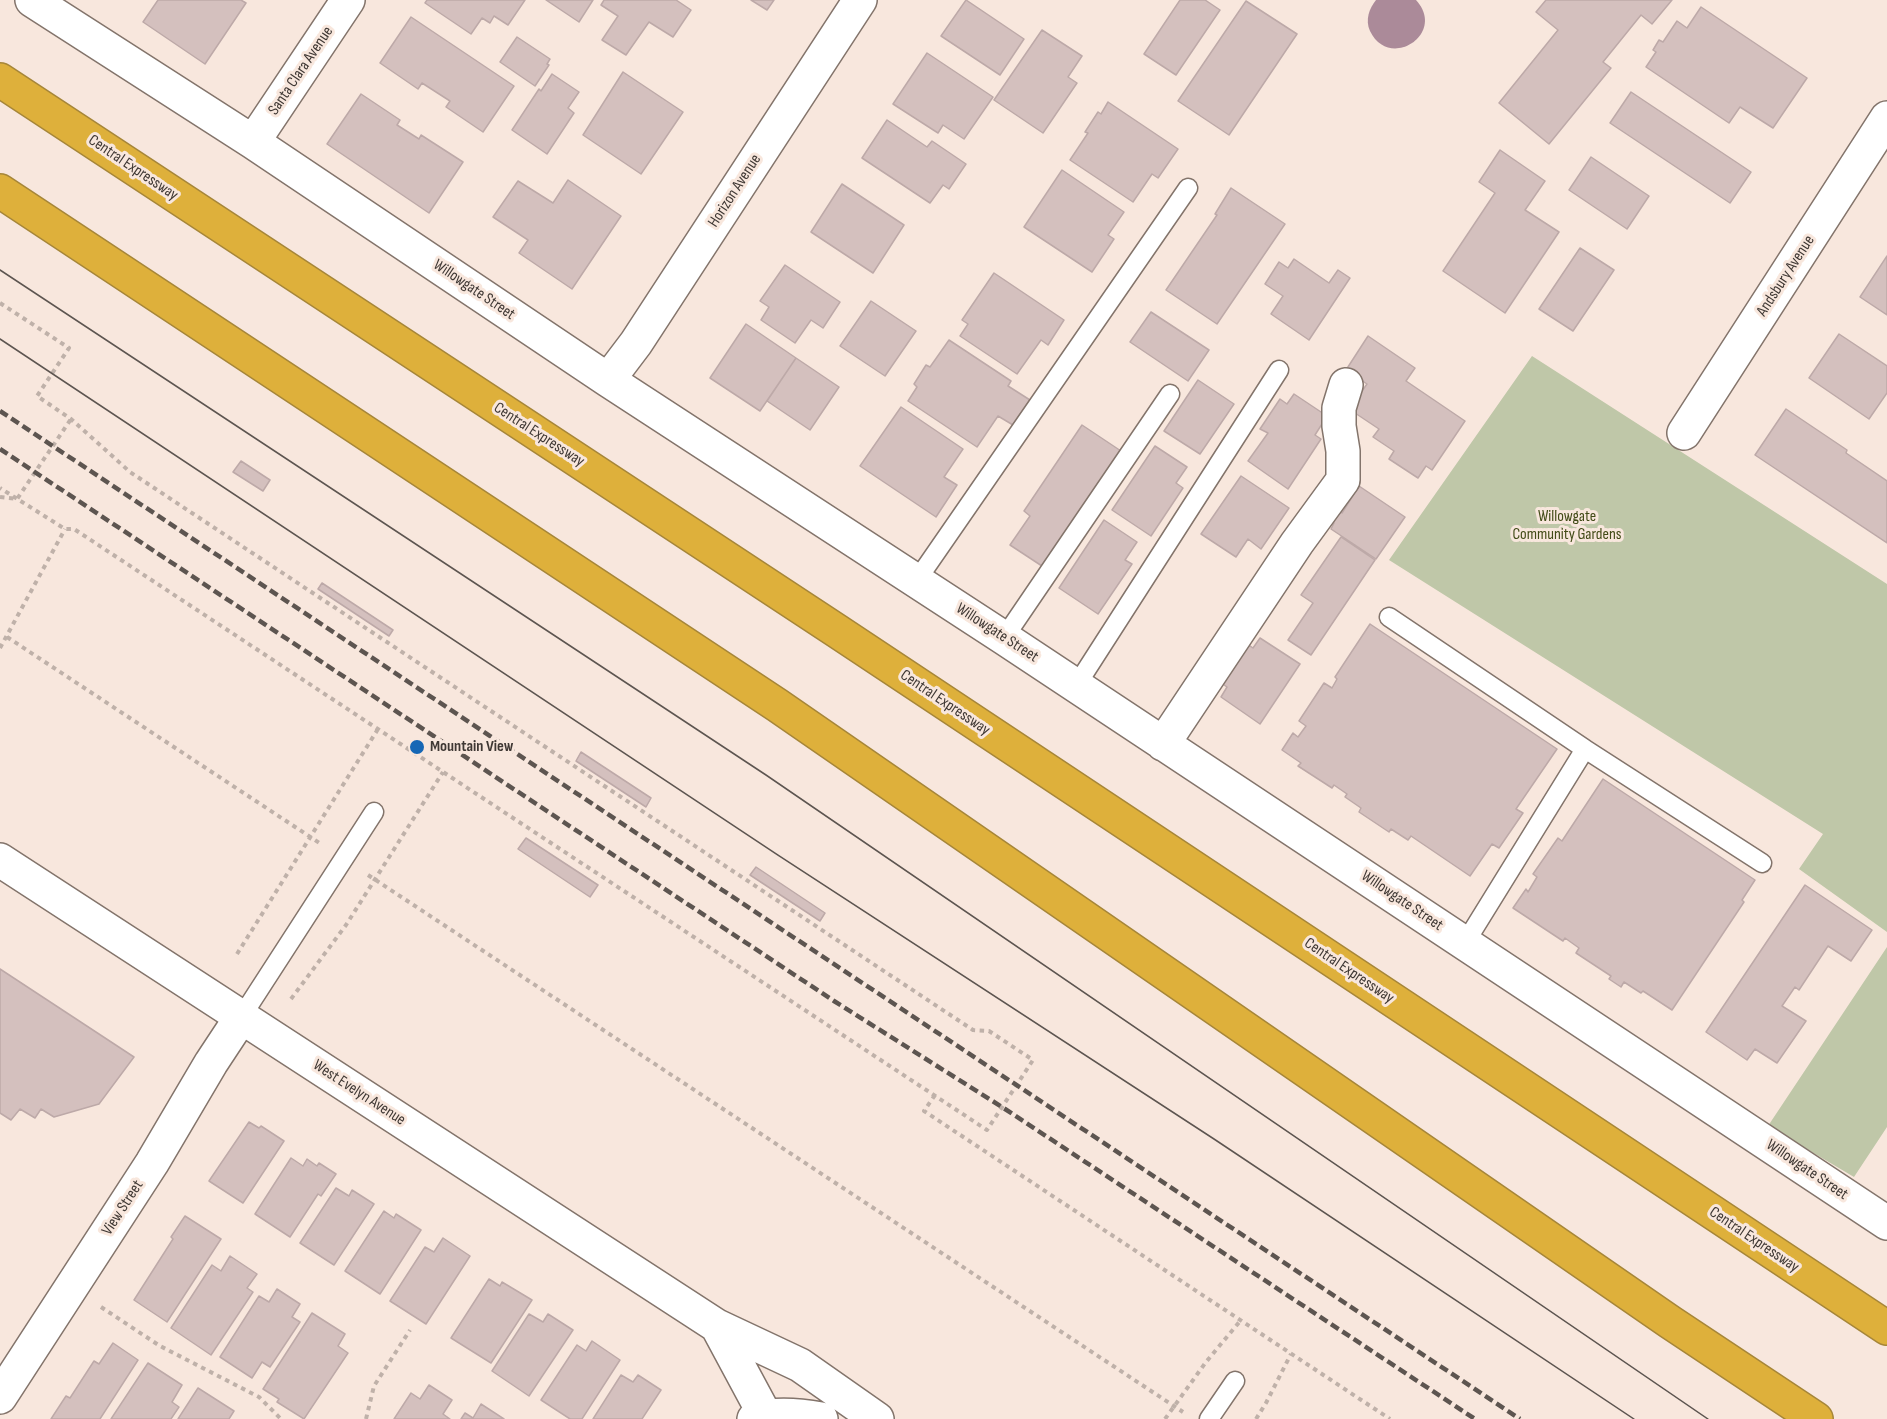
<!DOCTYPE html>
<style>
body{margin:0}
canvas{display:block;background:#f8e7dd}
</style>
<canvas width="1887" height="1419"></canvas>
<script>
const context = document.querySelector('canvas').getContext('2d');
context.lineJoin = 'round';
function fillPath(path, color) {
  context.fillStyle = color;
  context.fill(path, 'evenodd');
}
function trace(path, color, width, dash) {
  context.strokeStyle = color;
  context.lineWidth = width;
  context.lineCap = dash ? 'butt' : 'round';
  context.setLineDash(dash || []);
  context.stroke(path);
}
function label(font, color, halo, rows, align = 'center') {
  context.font = font + ' "Sofia Sans Condensed",sans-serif';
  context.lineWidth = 6;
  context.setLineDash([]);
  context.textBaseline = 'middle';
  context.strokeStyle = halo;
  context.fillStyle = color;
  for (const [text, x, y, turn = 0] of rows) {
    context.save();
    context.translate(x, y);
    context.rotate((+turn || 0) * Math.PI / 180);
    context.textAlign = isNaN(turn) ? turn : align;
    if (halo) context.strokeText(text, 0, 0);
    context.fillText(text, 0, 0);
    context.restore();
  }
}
fillPath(new Path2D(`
 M1532,356L1887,584V932L1799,869L1823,834L1389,560Z
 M1887,947V1127L1854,1177L1768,1126Z`), '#bfc7a8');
fillPath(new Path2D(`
 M1376,0H1416C1447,34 1389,71 1370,31C1365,20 1369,9 1376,0Z`), '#ab8a99');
const building = new Path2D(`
 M158,0H241L246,3L205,64L143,22Z
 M427,0H525L508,25L494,16L490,23L482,18L471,34L425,3Z
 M546,0H593L579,22Z
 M604,0H676L691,10L673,37L649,22L626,55L602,40L618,16L601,5Z
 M751,0H774L767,10Z
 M966,0L1024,39L1000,75L941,36Z
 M1180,0H1205L1220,10L1176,75L1144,54Z
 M1546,0H1672L1652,24L1641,15L1603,62L1611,68L1549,144L1499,103L1558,30L1536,12Z
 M1246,1L1297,34L1229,135L1178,101Z
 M1701,7L1807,78L1773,128L1740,107L1729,123L1646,67L1656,52L1653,50L1659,40L1663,42L1677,21L1687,28Z
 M411,17L514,86L483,132L446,107L450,101L422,83L418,89L380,63Z
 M1042,30L1082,56L1068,77L1077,83L1043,133L994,100Z
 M517,37L550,59L547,64L549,65L535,86L500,62Z
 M927,53L993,97L964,139L943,125L938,133L893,104Z
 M623,72L683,112L641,174L583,135Z
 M552,74L579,92L568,108L574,113L547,154L512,130L539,89L541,91Z
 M1631,92L1751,172L1730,203L1610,123Z
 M361,94L400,120L397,125L419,139L421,135L463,162L429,213L327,144Z
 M1108,102L1178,149L1158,178L1152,174L1133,202L1070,160L1088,133L1085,132L1098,112L1101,114Z
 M887,120L927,147L932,141L966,164L949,189L943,185L930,203L862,158Z
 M1500,150L1545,181L1525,210L1559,232L1505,313L1443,271L1495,193L1479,182Z
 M1591,157L1649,196L1627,229L1569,190Z
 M1062,170L1124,212L1108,235L1114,239L1092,272L1024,227Z
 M568,180L621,216L572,289L519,253L528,240L493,217L518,181L553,203Z
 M842,184L904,225L873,273L811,232Z
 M1231,188L1285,224L1217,324L1166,290L1217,215L1215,214Z
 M1580,248L1614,270L1573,331L1539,309Z
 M1887,256V315L1860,297Z
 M1294,259L1329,283L1338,270L1350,278L1309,340L1271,314L1283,296L1265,284L1279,262L1288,268Z
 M785,265L840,302L823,328L811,320L795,343L761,320L769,307L760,301Z
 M994,273L1064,320L1048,345L1041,340L1017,374L960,336L968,324L962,320Z
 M871,301L916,331L885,376L840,346Z
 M1151,312L1209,350L1188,381L1130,342Z
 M746,324L796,358L760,411L710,378Z
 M1839,334L1887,366V393L1869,419L1809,378Z
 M1368,336L1415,368L1406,381L1465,421L1432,470L1426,466L1418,478L1389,459L1394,451L1373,437L1379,429L1349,409L1367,384L1346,370Z
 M949,340L1011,381L1008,386L1030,400L1013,425L998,416L977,447L908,401L917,387L914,384L926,365L930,367Z
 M796,358L839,387L810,430L767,401Z
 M1198,380L1234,404L1200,454L1164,431Z
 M1294,394L1327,416L1315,435L1321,439L1288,489L1248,461L1268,433L1260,429L1280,399L1287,404Z
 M901,407L963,449L944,477L957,485L936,517L860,466Z
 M1786,409L1847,450L1846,453L1887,481V543L1755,455Z
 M1082,425L1124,453L1045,568L1010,545L1030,516L1024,511Z
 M1155,446L1187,467L1176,483L1183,488L1151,536L1112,510Z
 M241,461L270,480L263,491L233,472Z
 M1241,476L1289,508L1261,549L1248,539L1236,557L1201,534Z
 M1359,486L1405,517L1376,559L1331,529L1334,523L1331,522L1339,511L1342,513Z
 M1104,520L1137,542L1125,560L1132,564L1098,614L1059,588Z
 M1341,537L1375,560L1311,655L1288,640L1313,603L1301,595Z
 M322,583L393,630L389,636L318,589Z
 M1370,624L1557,749L1516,809L1523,813L1499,848L1492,844L1470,876L1411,836L1408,840L1391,829L1389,832L1359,812L1361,808L1345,797L1347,794L1334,785L1332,788L1298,766L1301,763L1282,750L1293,733L1298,737L1306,726L1299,721L1324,683L1332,688L1337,679L1335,677Z
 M1260,638L1300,664L1260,724L1221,697L1227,687L1217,680L1243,641L1253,648Z
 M581,752L651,798L646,807L576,761Z
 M1603,779L1755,880L1742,900L1744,902L1672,1010L1643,991L1641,993L1624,982L1621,987L1609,979L1611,976L1576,953L1579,948L1565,938L1563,941L1513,908L1526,889L1528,892L1537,877L1533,874L1558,838L1562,841Z
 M526,838L598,885L590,897L518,849Z
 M756,867L825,913L820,921L750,875Z
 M1805,885L1872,930L1851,961L1828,946L1799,990L1795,987L1782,1006L1806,1021L1777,1063L1755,1049L1747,1060L1706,1032Z
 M0,969L134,1057L99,1104L54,1117L41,1109L35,1118L20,1109L11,1120L0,1113Z
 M249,1122L259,1128L261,1126L284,1141L243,1203L209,1181Z
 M291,1158L303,1166L307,1159L317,1166L319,1163L336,1174L321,1196L318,1194L290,1237L255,1214Z
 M336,1188L349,1196L352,1190L374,1204L334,1265L300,1243Z
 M384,1211L394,1218L396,1214L421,1230L380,1294L345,1271Z
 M185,1216L221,1239L167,1322L134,1300L173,1239L171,1237Z
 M443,1238L470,1256L426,1324L390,1301L425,1247L434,1252Z
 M230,1256L257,1274L247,1288L253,1292L211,1355L171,1328L212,1265L221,1271Z
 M489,1279L500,1286L502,1282L532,1300L491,1363L451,1338Z
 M277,1289L300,1304L292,1317L300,1322L270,1367L262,1362L252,1378L220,1357L259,1296L269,1302Z
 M312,1313L345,1334L338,1346L348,1353L304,1419L277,1402L279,1399L263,1389Z
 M529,1314L543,1322L548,1314L573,1330L529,1396L492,1371Z
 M592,1341L620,1360L582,1419H570L541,1400L577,1345L586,1351Z
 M113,1343L138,1360L100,1419H51L66,1396L70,1398L94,1361L99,1364Z
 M148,1363L182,1385L172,1402L179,1407L171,1419H111Z
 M621,1375L633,1382L638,1375L661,1390L642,1419H593Z
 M429,1385L452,1400L443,1414L450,1419H394L411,1393L420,1399Z
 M198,1388L234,1411L229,1419H178Z
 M481,1404L504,1419H461L465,1413L473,1418Z`);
fillPath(building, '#d4c0be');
trace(building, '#bda9a8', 1.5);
const lane = new Path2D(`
 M917,580L1188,188
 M1389,617L1585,749
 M1004,638L1170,394
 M1076,686L1279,370
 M1465,943L1585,749L1762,863
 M242,1016L374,812
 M1209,1419L1235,1381`);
const street = new Path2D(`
 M32,0L253,142L608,380L1004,638L1887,1223
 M253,142L348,0
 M608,380L636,343L860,0
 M1684,433L1887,118
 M1163,744L1297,543L1343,480V451L1339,426V408L1346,385
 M0,1397L152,1163L211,1063L242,1016`);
const secondary = new Path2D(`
 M0,860L717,1326L800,1365L877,1419
 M717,1326L767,1419
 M754,1419C775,1413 799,1415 821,1419`);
const highway = new Path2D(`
 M0,80L837,631L1887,1328
 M0,191L777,705L1670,1322L1816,1419`);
trace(lane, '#83746b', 21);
trace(street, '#83746b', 36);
trace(secondary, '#83746b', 36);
trace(highway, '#a68639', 36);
trace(new Path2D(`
 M0,303L69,348L37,396L71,419L130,472L973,1030L989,1031L1033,1060L987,1130L74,529H65L0,488
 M0,497L17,499L71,419
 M7,637L321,844
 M0,648L65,529
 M368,875L1183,1412
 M237,954L378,729
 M291,999L346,925L443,772
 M935,1095L924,1111L1390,1419
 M101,1307L160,1346L259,1397L281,1419
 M366,1419L374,1386L410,1330
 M1165,1419L1206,1362L1241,1320
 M1256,1419L1266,1403L1291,1354`), '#bfb1a9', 4, [4.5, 4.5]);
trace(lane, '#fff', 18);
trace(street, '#fff', 33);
trace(secondary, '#fff', 33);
trace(highway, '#deb03b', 33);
trace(new Path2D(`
 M0,270L766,775L1708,1419
 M0,339L778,855L1214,1139L1634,1419`), '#5d5550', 1.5);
trace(new Path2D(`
 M0,411L1520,1419
 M0,449L834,1001L1002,1107L1475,1419`), '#5d5550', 4.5, [9, 4.5]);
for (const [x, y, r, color] of [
 [417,747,8,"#1667b5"]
]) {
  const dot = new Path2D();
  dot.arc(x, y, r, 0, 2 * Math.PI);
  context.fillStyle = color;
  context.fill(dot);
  trace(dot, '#f8e7dd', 2);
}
label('16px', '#3f3834', '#f8e7dd', [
 ["Santa Clara Avenue",301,71,-56],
 ["Central Expressway",133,168,34],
 ["Horizon Avenue",735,191,-57],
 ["Andsbury Avenue",1786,276,-57],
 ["Willowgate Street",474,290,34],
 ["Central Expressway",539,435,33],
 ["Willowgate Street",997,633,33],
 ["Central Expressway",945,703,34],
 ["Willowgate Street",1402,901,34],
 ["Central Expressway",1349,971,34],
 ["West Evelyn Avenue",359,1093,33],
 ["Willowgate Street",1807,1170,34],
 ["View Street",123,1208,-57],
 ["Central Expressway",1754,1240,34]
]);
label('16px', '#424b17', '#f8e7dd', [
 ["Willowgate",1567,517],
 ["Community Gardens",1567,535]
]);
label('bold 16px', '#3f3834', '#f8e7dd', [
 ["Mountain View",430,747]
], 'left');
</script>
